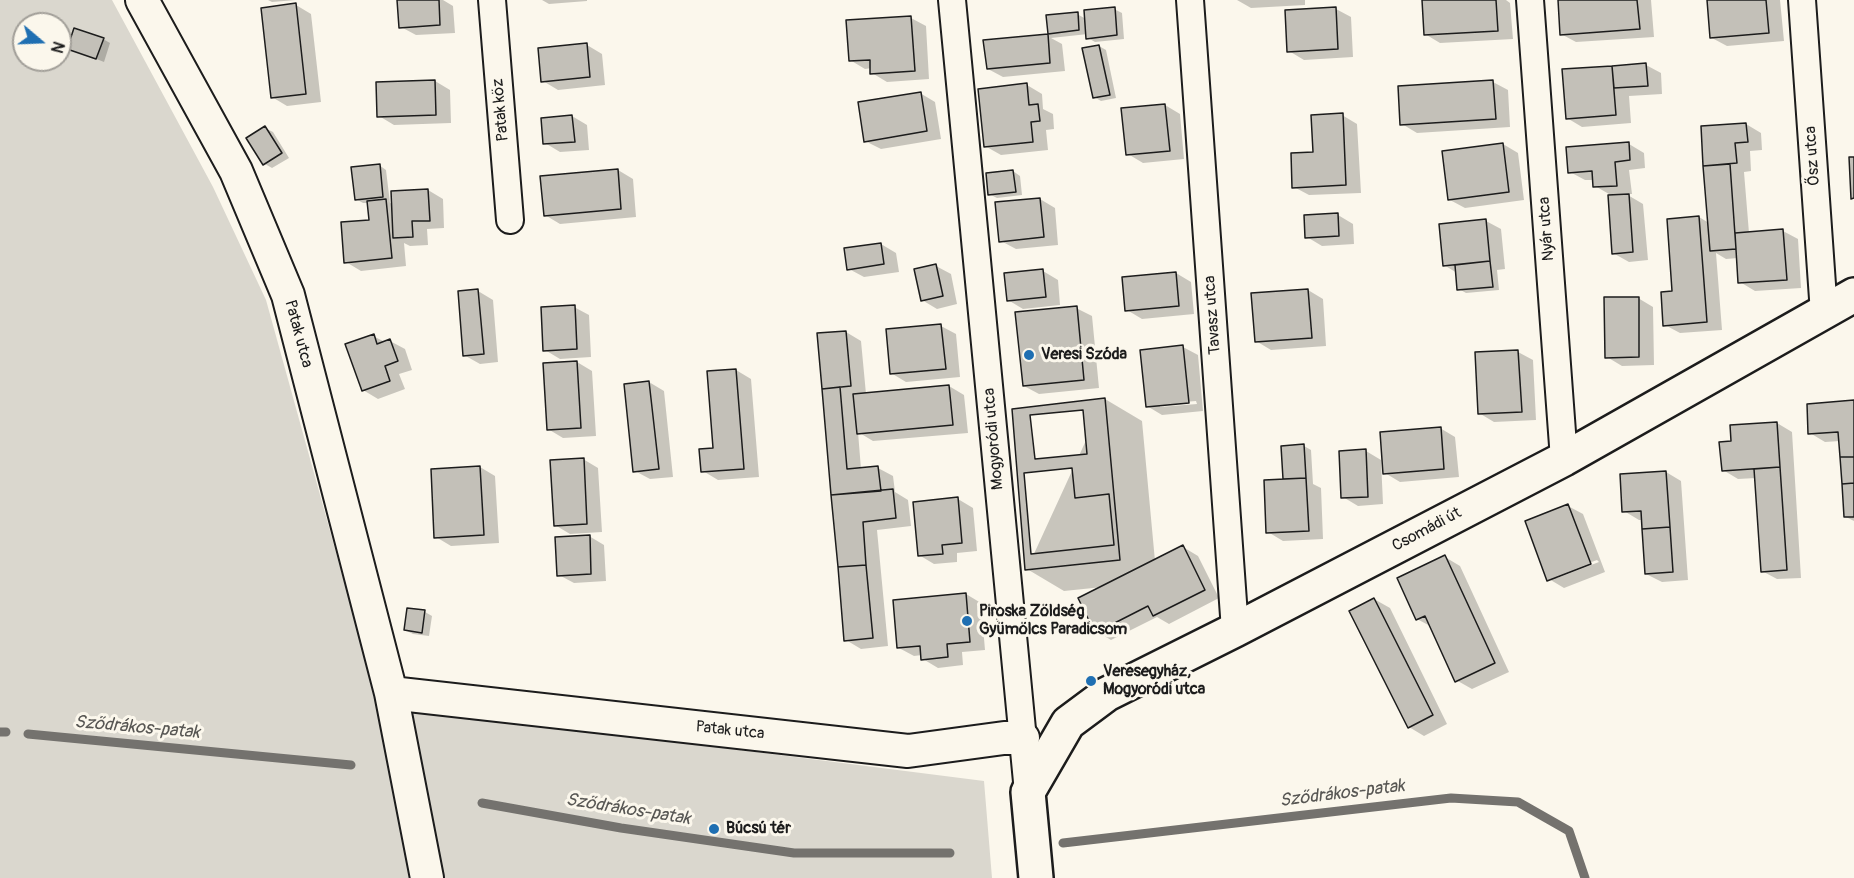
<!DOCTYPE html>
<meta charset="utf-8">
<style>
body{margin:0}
#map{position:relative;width:1854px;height:878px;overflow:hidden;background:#fbf7ec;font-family:Pangolin,sans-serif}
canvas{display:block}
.north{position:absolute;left:12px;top:12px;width:60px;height:60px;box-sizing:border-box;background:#fbf7ec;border:2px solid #a29f99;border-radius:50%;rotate:109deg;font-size:16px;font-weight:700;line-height:24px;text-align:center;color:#1c1c1c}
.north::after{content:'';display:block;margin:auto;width:21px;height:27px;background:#1f6fb2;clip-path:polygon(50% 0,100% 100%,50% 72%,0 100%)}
</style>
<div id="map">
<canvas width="1854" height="878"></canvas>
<div class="north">N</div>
</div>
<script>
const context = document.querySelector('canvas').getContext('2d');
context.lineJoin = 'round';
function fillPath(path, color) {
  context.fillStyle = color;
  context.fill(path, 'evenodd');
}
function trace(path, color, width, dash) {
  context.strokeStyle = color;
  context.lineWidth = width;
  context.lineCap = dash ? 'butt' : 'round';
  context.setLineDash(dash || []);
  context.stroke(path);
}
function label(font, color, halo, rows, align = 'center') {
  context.font = font + ' Pangolin,sans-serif';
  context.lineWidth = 6;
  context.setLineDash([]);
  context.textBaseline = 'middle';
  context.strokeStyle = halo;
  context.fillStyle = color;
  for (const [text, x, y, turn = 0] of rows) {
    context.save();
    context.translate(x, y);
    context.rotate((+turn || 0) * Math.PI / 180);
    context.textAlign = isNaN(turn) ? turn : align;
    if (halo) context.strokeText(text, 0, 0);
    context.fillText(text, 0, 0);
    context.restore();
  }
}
fillPath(new Path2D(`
 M0,0H112L213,187L266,300L378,704L984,781L992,878H0ZM24,24H60V60H24Z`), '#dad7ce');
fillPath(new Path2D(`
 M268,0H296L272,2Z
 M399,0H443L453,6L455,33L416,35L401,27Z
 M542,0H587V1L549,4Z
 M1237,0H1305V5L1251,8Z
 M1423,0H1506L1510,3L1513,39L1440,43L1425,34Z
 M1559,0H1651L1654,37L1576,42L1561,34Z
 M1709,0H1780L1784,41L1727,46L1712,38Z
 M296,5L311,14L321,102L287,106L272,97Z
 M1114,9L1122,13L1124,39L1095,42L1088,38V34L1051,38L1062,44L1065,71L1003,77L988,69L985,42L1049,35L1047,17L1077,14L1086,19Z
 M1336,9L1351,17L1353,57L1304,60L1289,51Z
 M911,18L926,26L929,79L887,82L872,73V68L865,69L850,60Z
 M103,39L110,43L104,62L69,48Z
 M587,45L602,54L605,85L558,90L543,81Z
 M1099,46L1106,50L1116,98L1101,101L1094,97Z
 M1646,65L1661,73L1662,94L1629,96L1631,123L1582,127L1567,118L1564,71Z
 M435,81L450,90L451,123L394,125L379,116Z
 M1493,82L1508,90L1510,127L1417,133L1402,124Z
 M1027,85L1042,94L1043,109L1053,114L1054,129L1046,130L1048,150L1001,155L985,146Z
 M920,93L935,102L941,139L881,149L865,141Z
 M1165,105L1180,114L1184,159L1143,163L1128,154Z
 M1342,115L1357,124L1361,193L1309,195L1294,187L1314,153Z
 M572,116L587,125L589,150L560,152L545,143Z
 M1746,124L1761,133L1762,150L1750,151L1751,171L1744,172L1749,233L1783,231L1798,239L1801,288L1755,291L1740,282L1738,258L1726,259L1716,253L1722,330L1680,333L1665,325L1699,217L1709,223L1702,128Z
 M265,128L273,132L289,158L272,168L265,164L248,139Z
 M1503,144L1518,153L1524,200L1465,208L1450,200Z
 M1629,144L1644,153L1645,168L1629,170L1632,194H1626L1643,204L1648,260L1629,262L1613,253L1609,194L1595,186L1594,180H1585L1570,172Z
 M379,165L386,170L390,203L393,204L428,190L443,199L444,228L427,229L428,245L410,246L404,243L406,266L361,271L346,262L371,221L369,203H363L356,199Z
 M618,170L633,179L636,217L560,224L545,215Z
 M1013,171L1020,176L1022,195L997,198L989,194Z
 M1040,199L1055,208L1058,245L1016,249L1001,241Z
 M1338,215L1353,224L1354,244L1322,246L1307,237Z
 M1486,221L1501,229L1505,269L1497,270L1499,290L1466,293L1459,289L1457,273L1444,265Z
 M881,244L896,253L899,272L864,277L849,269Z
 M936,266L951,274L957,304L937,309L922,300Z
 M1043,271L1058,280L1060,305L1023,309L1008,300Z
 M1176,273L1191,282L1194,314L1142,319L1127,310Z
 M1308,290L1323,299L1326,346L1271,350L1256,341Z
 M478,291L493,300L498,362L480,364L464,355Z
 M1638,298L1653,307L1654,365L1622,366L1607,357Z
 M574,307L589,315L591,357L560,359L545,350Z
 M1076,308L1092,316L1099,388L1039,394L1024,386Z
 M941,326L956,334L960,377L906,382L891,373Z
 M846,332L861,341L866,394L949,386L964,395L968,433L873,441L858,432L861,469L878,468L893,476L895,492L908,500L911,526L877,530L888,646L861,649L846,640L819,335Z
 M373,336L385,342L390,341L405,349L412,370L399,374L405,389L378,399L363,390Z
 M1183,347L1198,355L1203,411L1162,415L1147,406ZM1196,401L1197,404L1160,407V404Z
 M1518,352L1533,360L1536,420L1494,422L1479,413Z
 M577,362L592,371L596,436L563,438L548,429Z
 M736,370L751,379L759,477L718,480L703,471L715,449Z
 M649,382L664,391L673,477L650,479L635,471Z
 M1105,399L1142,421L1155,561L1183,547L1198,556L1219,598L1169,624L1157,617L1111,640L1096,631L1103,587L1064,591L1027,569Z
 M1854,402V521L1846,517L1840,441L1825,442L1810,433Z
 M1777,423L1792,432L1801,578L1777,579L1762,571L1756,478L1738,479L1723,470L1732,443Z
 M1440,428L1455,437L1459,477L1400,482L1385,473Z
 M1304,446L1311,450L1313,484L1321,488L1323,539L1283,541L1268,532L1288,480L1284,478Z
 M1366,451L1381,460L1383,504L1358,506L1343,497Z
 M583,459L598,468L602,532L570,534L555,525Z
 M480,467L495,476L499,543L451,546L436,537Z
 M1666,472L1681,481L1688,580L1662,582L1646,574L1643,520H1639L1624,511Z
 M958,499L973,508L977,551L957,553V562L934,564L919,555Z
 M1568,506L1583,514L1605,572L1564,588L1549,579ZM1597,560L1599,562L1557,578V575Z
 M589,536L604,545L606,581L574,583L559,575Z
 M1445,557L1460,566L1509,672L1472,689L1456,680L1432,627L1417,619Z
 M966,594L981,603L985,650L962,652L963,665L938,668L923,659L922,655L914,656L899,648Z
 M1374,599L1390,608L1447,724L1424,736L1409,727Z
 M408,610L425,612L432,616L429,636L413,634L405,630Z`), '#0003');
trace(new Path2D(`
 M0,732H6
 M28,734L351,765
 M482,803L621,828L794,853H950
 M1063,843L1451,798L1518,802L1569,831L1585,878`), '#74726e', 9);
const building = new Path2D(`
 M397,0H439L440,25L399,28Z
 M1422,0H1496L1498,31L1424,35Z
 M1558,0H1637L1640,29L1560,35Z
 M1707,0H1766L1769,33L1710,38Z
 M296,3L306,94L271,98L261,8Z
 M1115,7L1117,35L1086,39L1084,10Z
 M1336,7L1338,49L1287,52L1285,10Z
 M1078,12L1079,30L1048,34L1046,15Z
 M911,16L915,71L870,74V60L849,61L846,20Z
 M74,28L104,38L96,59L67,49Z
 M1048,34L1050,63L987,69L983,40Z
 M587,43L590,77L541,82L538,48Z
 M1099,45L1110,95L1093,98L1082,48Z
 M1646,63L1648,86L1614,88L1612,66Z
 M1612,66L1616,115L1566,119L1562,69Z
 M435,80L436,115L377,117L376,82Z
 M1493,80L1496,119L1400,125L1398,86Z
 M1027,83L1029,105L1038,104L1040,121L1031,122L1033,142L984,147L978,89Z
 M921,92L927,131L864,142L858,102Z
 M1165,104L1170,151L1126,155L1121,108Z
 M1343,113L1346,185L1292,188L1291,153L1313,152L1311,115Z
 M572,115L575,142L543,144L541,118Z
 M1746,123L1748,142L1735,143L1737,163L1703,166L1701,126Z
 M265,126L282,153L263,165L246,138Z
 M1629,142L1630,160L1615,162L1617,186L1593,187L1592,171L1568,173L1566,147Z
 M1503,143L1509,192L1448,200L1442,151Z
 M1849,157H1854V198L1851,199Z
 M380,164L383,197L355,200L351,167Z
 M1730,164L1736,249L1710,251L1703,166Z
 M618,169L621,209L544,216L540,176Z
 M1013,170L1016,192L988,195L986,173Z
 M428,189L430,221H412L413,237L393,238L391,191Z
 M1629,194L1633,252L1612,254L1608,195Z
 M1040,198L1044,237L999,242L995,202Z
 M386,199L392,258L344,263L341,222L369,220L367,201Z
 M1338,213L1339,236L1305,238L1304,215Z
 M1699,216L1707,322L1663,326L1661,292L1672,291L1667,219Z
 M1486,219L1490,261L1443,266L1439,224Z
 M1783,229L1787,280L1738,283L1735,233Z
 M881,243L884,264L847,270L844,248Z
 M1490,261L1493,287L1457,290L1455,265Z
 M936,264L943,296L921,301L914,269Z
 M1043,269L1046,297L1007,301L1004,273Z
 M1176,272L1179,306L1125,311L1122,277Z
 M478,289L484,354L463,356L458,291Z
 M1308,289L1312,338L1255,342L1251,293Z
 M1604,297H1639V357L1605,358Z
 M575,305L577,349L543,351L541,307Z
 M1077,306L1084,380L1023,386L1015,312Z
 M941,324L946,369L890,374L886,329Z
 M846,331L851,386L822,389L817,333Z
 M374,334L377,344L390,339L398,361L385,366L390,381L362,391L345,344Z
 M1183,345L1189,403L1146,407L1140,350Z
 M1518,350L1522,412L1478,414L1475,352Z
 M577,361L581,428L547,430L543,363Z
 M736,369L744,469L701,472L699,449L713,448L707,371Z
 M649,381L659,469L633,472L624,384Z
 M949,385L953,425L857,434L853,394Z
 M840,387L847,469L878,466L881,491L831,495L822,389Z
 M1105,398L1120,560L1025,570L1012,409Z
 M1854,400V457H1840L1838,432L1808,434L1807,404Z
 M1083,410L1087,454L1035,459L1030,415Z
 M1777,422L1780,467L1722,471L1719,442L1731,441L1730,425Z
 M1441,427L1444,469L1383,474L1380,432Z
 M1304,444L1306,478L1283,479L1281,446Z
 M1366,449L1368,497L1341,498L1339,451Z
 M1840,457H1854V483L1842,484Z
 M584,458L587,524L554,526L550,460Z
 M480,466L484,535L434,538L431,469Z
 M1780,467L1787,570L1761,572L1754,469Z
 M1072,468L1075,498L1109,494L1114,545L1031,554L1024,473Z
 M1666,471L1670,527L1642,529L1641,511L1622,512L1620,474Z
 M1306,478L1309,531L1266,533L1264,480Z
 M1854,483V517H1844L1842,484Z
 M893,489L896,518L863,522L866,565L838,567L831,495Z
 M958,497L962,543L942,545L943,554L918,556L913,502Z
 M1568,504L1591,564L1547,581L1525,521Z
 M1670,527L1673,572L1645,574L1642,529Z
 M590,535L591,574L557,576L555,537Z
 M1183,545L1205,590L1153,616L1148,606L1095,633L1078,598Z
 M1445,555L1495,663L1455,682L1425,616L1416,620L1397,578Z
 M866,565L873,638L844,641L838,567Z
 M966,593L970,642L947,644L948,657L921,660L920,646L897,648L893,600Z
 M1374,598L1433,715L1408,728L1349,611Z
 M407,608L425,610L422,633L404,630Z`);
fillPath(building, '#c3c0b8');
trace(building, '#1c1c1c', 1.5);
const minor = new Path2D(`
 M492,0L510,220
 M952,0L1028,792
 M1190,0L1235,630
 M1530,0L1564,459
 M1802,0L1824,313`);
const tertiary = new Path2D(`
 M142,0L236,171L288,295L391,693L427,878
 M391,693L908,751L1004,738H1023`);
const secondary = new Path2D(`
 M1036,878L1028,792L1068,723L1107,694L1235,630L1564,459L1854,295`);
trace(minor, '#1c1c1c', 30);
trace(tertiary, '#1c1c1c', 36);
trace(secondary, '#1c1c1c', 38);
trace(minor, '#fbf7ec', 26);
trace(tertiary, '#fbf7ec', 32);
trace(secondary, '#fbf7ec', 33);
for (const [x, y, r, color] of [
 [1029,355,6,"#1f6fb2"],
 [967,621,6,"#1f6fb2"],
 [1091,681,6,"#1f6fb2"],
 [714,829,6,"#1f6fb2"]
]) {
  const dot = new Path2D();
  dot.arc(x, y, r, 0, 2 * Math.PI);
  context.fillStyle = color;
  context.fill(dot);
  trace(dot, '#fbf7ec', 2);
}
label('16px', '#1c1c1c', '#fbf7ec', [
 ["Patak köz",501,110,-95],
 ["Ősz utca",1813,156,-94],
 ["Nyár utca",1547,229,-94],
 ["Tavasz utca",1213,315,-94],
 ["Patak utca",298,334,75],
 ["Mogyoródi utca",994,439,-95],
 ["Csomádi út",1427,530,-28],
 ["Patak utca",730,731,6]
]);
label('bold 16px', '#1c1c1c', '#fbf7ec', [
 ["Veresi Szóda",1041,355],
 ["Piroska Zöldség",979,612],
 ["Gyümölcs Paradicsom",979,630],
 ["Veresegyház,",1103,672],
 ["Mogyoródi utca",1103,690],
 ["Búcsú tér",726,829]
], 'left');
label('italic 18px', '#575653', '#fbf7ec', [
 ["Sződrákos-patak",137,728,5],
 ["Sződrákos-patak",1342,794,-7],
 ["Sződrákos-patak",628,810,9]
]);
</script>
